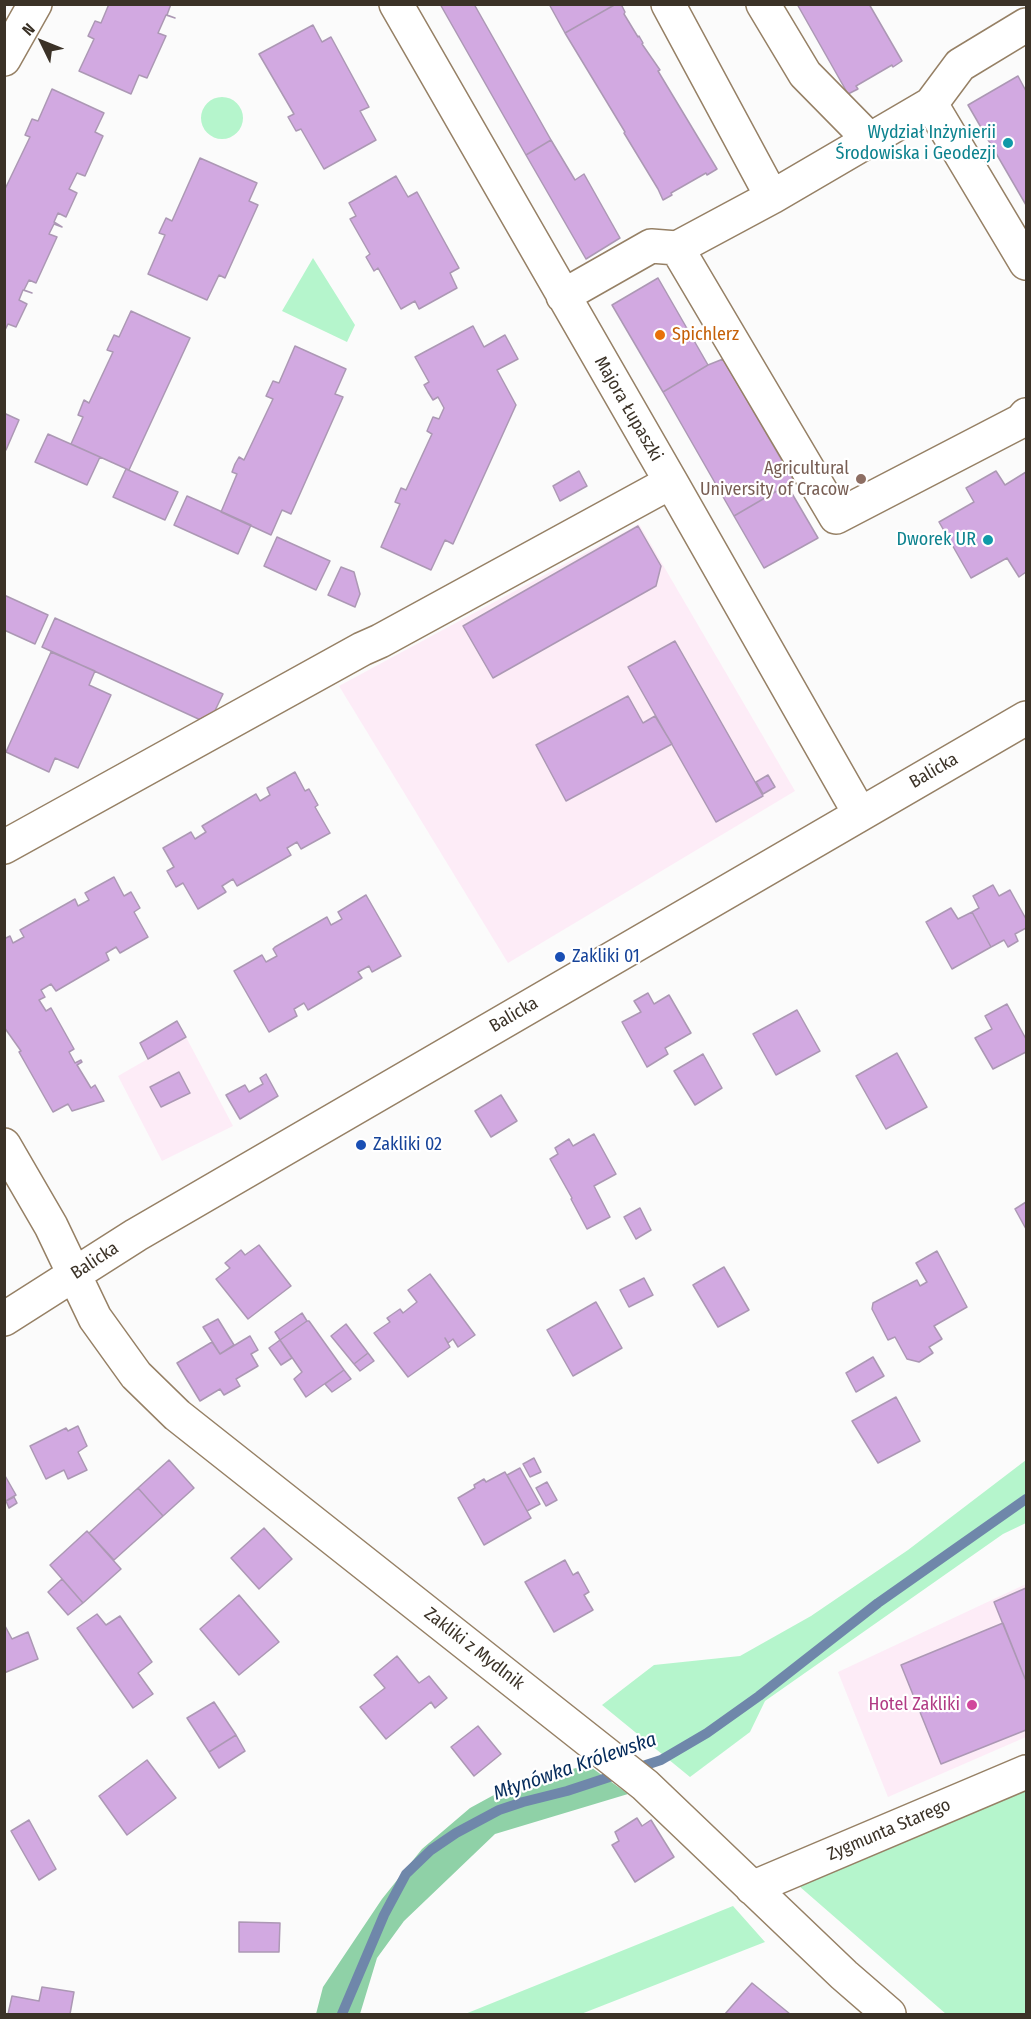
<!DOCTYPE html>
<meta charset="utf-8">
<style>
body{margin:0}
#map{position:relative;width:1031px;height:2019px;overflow:hidden;background:#fbfbfb;font-family:"Fira Sans Condensed",sans-serif}
canvas{display:block}
.frame{position:absolute;inset:0;border:6px solid #3b3227;pointer-events:none}
.north{position:absolute;left:12px;top:12px;width:60px;height:60px;-webkit-text-stroke:4px #fff;paint-order:stroke;rotate:313deg;font-size:16px;font-weight:700;line-height:24px;text-align:center;color:#3b3227}
.north::after{content:'';display:block;margin:auto;width:21px;height:27px;background:#3b3227;clip-path:polygon(50% 0,100% 100%,50% 72%,0 100%)}
</style>
<div id="map">
<canvas width="1031" height="2019"></canvas>
<div class="frame"></div>
<div class="north">N</div>
</div>
<script>
const context = document.querySelector('canvas').getContext('2d');
context.lineJoin = 'round';
function fillPath(path, color) {
  context.fillStyle = color;
  context.fill(path, 'evenodd');
}
function trace(path, color, width, dash) {
  context.strokeStyle = color;
  context.lineWidth = width;
  context.lineCap = dash ? 'butt' : 'round';
  context.setLineDash(dash || []);
  context.stroke(path);
}
function label(font, color, halo, rows, align = 'center') {
  context.font = font + ' "Fira Sans Condensed",sans-serif';
  context.lineWidth = 4.5;
  context.setLineDash([]);
  context.textBaseline = 'middle';
  context.strokeStyle = halo;
  context.fillStyle = color;
  for (const [text, x, y, turn = 0] of rows) {
    context.save();
    context.translate(x, y);
    context.rotate((+turn || 0) * Math.PI / 180);
    context.textAlign = isNaN(turn) ? turn : align;
    if (halo) context.strokeText(text, 0, 0);
    context.fillText(text, 0, 0);
    context.restore();
  }
}
fillPath(new Path2D(`
 M639,524L795,791L508,963L339,686Z
 M186,1037L233,1126L162,1161L118,1076Z
 M1026,1584V1737L888,1797L838,1672Z`), '#fdecf7');
fillPath(new Path2D(`
 M201 118a21 21 0 1 1 42 0a21 21 0 1 1-42 0Z
 M313,258L355,325L347,342L282,311Z
 M1026,1460V1523L1003,1534L765,1701L750,1732L690,1777L602,1705L654,1665L740,1656L811,1616L908,1550Z
 M1026,1791V2014H946L799,1886Z
 M733,1906L765,1942L581,2014H465Z`), '#b5f5cc');
fillPath(new Path2D(`
 M588,1765L628,1794L495,1834L404,1921L377,1958L360,2014H316L323,1987L382,1899L422,1849L470,1808L514,1784Z`), '#8fd1a7');
trace(new Path2D(`
 M342,2014L384,1915L406,1874L431,1850L456,1833L499,1810L523,1802L567,1791L661,1760L707,1733L759,1696L878,1603L1026,1499`), '#6f87aa', 10);
const building = new Path2D(`
 M109,4H171L167,15L175,18L166,15L158,33L166,36L147,78L139,75L131,94L79,71L94,39L88,36L95,21L101,23Z
 M440,4H474L551,140L526,155Z
 M549,4H616L565,33Z
 M616,4H621L625,12L624,14L638,37L639,36L643,43L642,44L660,70L658,71L717,169L707,175L706,173L671,193L672,195L663,200L658,189L624,133L625,132L565,33Z
 M797,4H869L902,61L893,67L892,65L856,86L858,89L848,94Z
 M313,25L322,42L331,37L369,107L360,111L376,140L324,169L301,129L296,131L288,117L294,114L259,54Z
 M1018,76L1026,91V205L968,105Z
 M52,89L104,113L95,132L103,136L85,176L77,173L69,189L77,193L66,217L58,213L54,222L62,227L54,224L49,234L57,237L36,283L29,280L24,290L32,293L23,290L19,300L27,304L16,327L8,324L4,332V191L30,137L25,135L32,119L38,121Z
 M551,140L575,180L584,174L620,238L586,259L526,155Z
 M200,158L257,183L249,201L258,205L225,278L219,275L207,300L148,274L165,235L159,233L166,218L172,221Z
 M396,176L408,197L417,192L459,268L450,273L457,288L419,309L415,301L401,309L378,268L374,271L366,257L370,254L350,219L356,216L349,203Z
 M658,278L708,365L663,392L612,305Z
 M131,311L190,338L129,470L71,444L83,417L78,415L84,400L89,403L113,352L107,350L114,335L119,337Z
 M473,326L484,347L505,335L518,359L497,370L516,405L453,544L445,540L431,570L381,547L400,504L395,502L401,488L406,490L432,434L427,431L433,417L439,419L444,408L438,397L433,400L428,392L424,385L429,382L415,357Z
 M295,346L346,369L335,394L343,397L291,514L282,510L271,535L221,512L237,474L232,472L235,464L239,457L244,460L273,399L266,396L273,381L279,383Z
 M723,359L794,481L734,516L663,392L708,365Z
 M6,414L19,420L6,450L4,449V415Z
 M48,434L100,457L87,485L35,462Z
 M126,469L178,492L165,520L113,497Z
 M579,471L587,486L560,501L553,486Z
 M996,471L1005,485L1026,472V572L1019,577L1007,558L971,578L939,522L974,502L966,488Z
 M787,485L818,538L764,568L734,516Z
 M187,496L251,525L238,554L174,525Z
 M638,526L661,566L656,586L493,678L463,626Z
 M277,537L330,561L316,590L264,566Z
 M341,567L354,572L360,594L355,607L328,595Z
 M4,595L48,615L35,644L4,630Z
 M55,618L223,694L211,719L205,722L42,647Z
 M675,641L763,796L716,822L628,667Z
 M51,652L95,671L89,685L111,695L78,768L55,758L49,772L6,752Z
 M628,696L643,723L655,716L672,744L566,801L536,745Z
 M295,772L305,791L309,789L318,805L315,807L330,833L301,849L297,842L287,848L291,855L237,886L233,879L222,886L226,892L198,909L183,883L176,887L167,871L174,867L163,848L191,832L195,839L206,832L202,826L256,794L260,801L270,795L267,788Z
 M768,775L775,787L763,794L756,782Z
 M114,877L124,896L131,892L140,908L134,912L148,937L120,953L116,947L106,953L109,960L56,991L51,984L41,990L45,997L39,1000L46,1011L51,1008L74,1049L69,1052L75,1063L81,1060L82,1062L77,1065L91,1088L95,1085L104,1101L72,1111L68,1104L53,1112L19,1052L21,1051L4,1027V939L10,936L13,943L24,937L20,930L75,899L78,906L89,900L85,893Z
 M993,885L999,896L1010,890L1026,919V928L1015,934L1018,941L1008,947L1004,940L991,947L972,912L979,908L973,896Z
 M366,895L401,956L372,972L369,966L358,972L362,978L308,1010L304,1003L294,1009L297,1016L269,1032L234,971L262,955L266,962L277,956L273,949L275,947L327,917L331,925L342,919L338,912Z
 M951,908L958,919L972,912L991,947L952,969L926,922Z
 M648,993L654,1004L669,995L691,1033L665,1048L668,1054L647,1067L622,1022L641,1012L634,1001Z
 M1007,1004L1026,1039V1052L993,1069L975,1038L992,1029L985,1016Z
 M797,1010L820,1051L776,1075L753,1034Z
 M177,1021L186,1037L148,1059L140,1043Z
 M897,1053L927,1107L886,1129L856,1076Z
 M703,1054L722,1088L695,1105L674,1071Z
 M179,1072L190,1093L161,1107L150,1087Z
 M266,1074L278,1096L240,1119L226,1095L245,1085L249,1092L263,1084L260,1078Z
 M501,1095L517,1121L491,1137L475,1111Z
 M594,1134L616,1174L594,1186L610,1217L587,1229L571,1199L572,1198L550,1159L558,1154L555,1148L569,1139L573,1146Z
 M1026,1202V1229L1015,1209Z
 M640,1208L651,1230L636,1239L624,1217Z
 M259,1245L291,1286L248,1319L216,1279L230,1268L225,1263L241,1250L245,1255Z
 M937,1251L967,1307L934,1326L942,1339L929,1347L933,1353L919,1362L907,1359L895,1337L888,1340L872,1309L873,1303L917,1280L920,1286L927,1282L916,1263Z
 M724,1267L749,1310L718,1327L693,1285Z
 M430,1274L475,1335L458,1347L453,1339L448,1343L445,1338L450,1347L408,1377L374,1333L390,1322L387,1318L400,1309L403,1313L417,1302L408,1290Z
 M644,1278L653,1295L629,1307L620,1290Z
 M596,1302L622,1348L573,1376L547,1330Z
 M302,1313L307,1321L280,1340L275,1332Z
 M218,1319L234,1345L220,1354L203,1327Z
 M307,1321H309L344,1370L306,1397L294,1379L302,1372L280,1340Z
 M346,1324L368,1353L354,1364L331,1336Z
 M250,1336L258,1350L251,1354L258,1366L236,1379L240,1386L224,1395L220,1389L200,1401L177,1363L212,1342L220,1354Z
 M280,1340L292,1358L281,1365L269,1348Z
 M368,1353L374,1361L360,1371L354,1364Z
 M873,1357L884,1376L856,1392L846,1373Z
 M344,1370L351,1379L332,1392L325,1384Z
 M896,1397L920,1441L878,1463L852,1421Z
 M78,1426L87,1446L78,1452L87,1470L68,1479L64,1470L46,1479L30,1446L66,1428L68,1431Z
 M534,1458L541,1472L530,1477L523,1464Z
 M169,1460L194,1488L163,1516L138,1488Z
 M520,1468L540,1504L527,1511L507,1475Z
 M505,1472L531,1518L484,1545L458,1498L475,1488L474,1485L484,1479L486,1482Z
 M4,1474L16,1495L4,1502Z
 M547,1482L557,1500L546,1506L536,1488Z
 M138,1488L163,1516L114,1560L89,1533Z
 M14,1497L17,1503L9,1508L6,1501Z
 M264,1528L292,1559L259,1589L231,1558Z
 M87,1531L121,1569L83,1603L50,1565Z
 M565,1560L573,1575L578,1572L589,1592L584,1595L593,1610L554,1632L525,1582Z
 M62,1579L83,1603L68,1615L48,1592Z
 M1026,1588V1681L994,1602Z
 M239,1595L279,1642L239,1675L200,1629Z
 M97,1614L106,1625L120,1616L152,1662L138,1673L153,1694L133,1708L77,1628Z
 M1003,1623L1026,1681V1730L941,1764L901,1665Z
 M4,1624L12,1639L28,1632L38,1659L4,1673Z
 M397,1656L419,1683L429,1676L447,1698L435,1708L431,1702L386,1739L360,1707L385,1688L374,1675Z
 M214,1702L236,1735L209,1752L187,1718Z
 M478,1726L501,1754L474,1776L451,1747Z
 M236,1735L245,1751L219,1768L209,1752Z
 M147,1760L176,1798L127,1835L99,1796Z
 M637,1818L642,1826L651,1820L674,1857L635,1882L612,1845L619,1841L615,1832Z
 M29,1820L56,1869L39,1880L11,1831Z
 M239,1922L280,1923L279,1952H239Z
 M752,1983L790,2014H725Z
 M42,1987L74,1992L70,2014H8L12,1996L39,2001Z`);
fillPath(building, '#d2a9e1');
trace(building, '#ac98b4', 1.5);
const minor = new Path2D(`
 M396,4L671,482L860,814
 M668,4L772,197
 M763,4L805,74L869,139
 M4,59L35,4
 M931,104L1026,263
 M677,248L836,517L1021,421L1026,415
 M563,296L651,246L677,248L772,197L931,104L960,65L1026,25
 M4,847L362,649L380,641L671,482
 M4,1145L51,1226L95,1318L136,1375L177,1415L645,1785L844,1975L889,2014
 M4,1319L136,1235L1026,718
 M752,1888L1026,1772`);
trace(minor, '#968065', 36);
trace(minor, '#fff', 33);
for (const [x, y, r, color] of [
 [1008,143,6,"#0f9aa8"],
 [660,335,6,"#e8710a"],
 [861,479,6,"#8d6e63"],
 [988,540,6,"#0f9aa8"],
 [560,957,6,"#1a4fb4"],
 [361,1145,6,"#1a4fb4"],
 [972,1705,6,"#d1479c"]
]) {
  const dot = new Path2D();
  dot.arc(x, y, r, 0, 2 * Math.PI);
  context.fillStyle = color;
  context.fill(dot);
  trace(dot, '#fff', 2);
}
label('18px', '#0d838f', '#fff', [
 ["Wydział Inżynierii",996,133],
 ["Środowiska i Geodezji",996,154],
 ["Dworek UR",976,540]
], 'right');
label('18px', '#c56008', '#fff', [
 ["Spichlerz",672,335]
], 'left');
label('18px', '#3b3227', '#fff', [
 ["Majora Łupaszki",628,409,60],
 ["Balicka",934,771,-30],
 ["Balicka",514,1015,-30],
 ["Balicka",95,1261,-33],
 ["Zakliki z Mydlnik",474,1649,38],
 ["Zygmunta Starego",889,1830,-23]
]);
label('18px', '#785e54', '#fff', [
 ["Agricultural",849,469],
 ["University of Cracow",849,490]
], 'right');
label('18px', '#164399', '#fff', [
 ["Zakliki 01",572,957],
 ["Zakliki 02",373,1145]
], 'left');
label('18px', '#b23c85', '#fff', [
 ["Hotel Zakliki",960,1705]
], 'right');
label('italic 20px', '#052b5b', '#fff', [
 ["Młynówka Królewska",575,1767,-19]
]);
</script>
